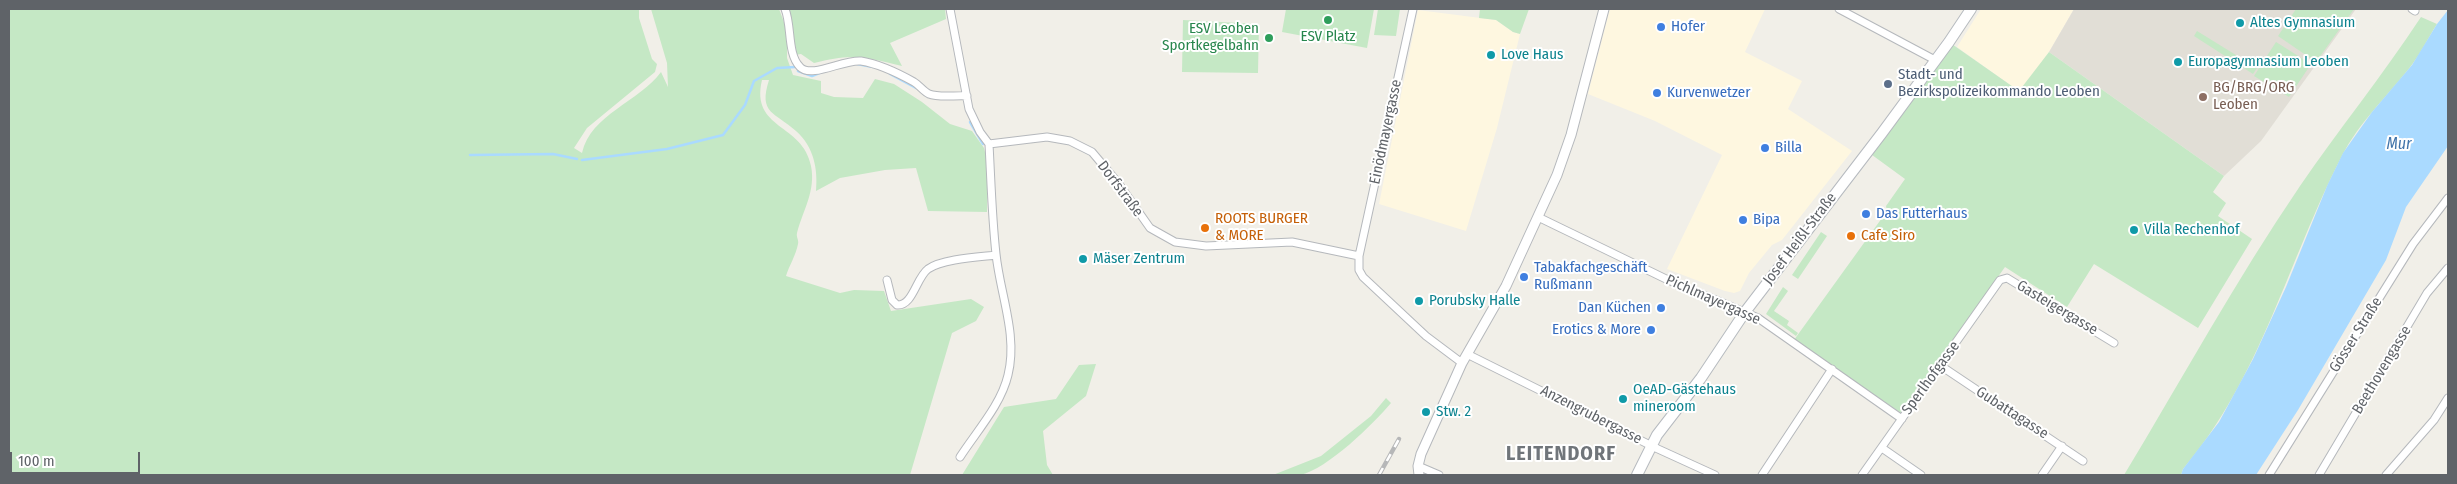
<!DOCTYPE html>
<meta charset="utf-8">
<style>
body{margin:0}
#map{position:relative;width:2457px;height:484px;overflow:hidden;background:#f1efe8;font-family:"Fira Sans Condensed",sans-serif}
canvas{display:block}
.frame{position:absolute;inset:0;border:10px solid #5f6368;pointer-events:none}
.scale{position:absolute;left:10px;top:452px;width:130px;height:22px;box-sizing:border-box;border:2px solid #5f6368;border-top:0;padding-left:6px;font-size:15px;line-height:18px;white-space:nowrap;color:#5f6368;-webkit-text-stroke:4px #fff;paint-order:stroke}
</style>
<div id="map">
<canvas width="2457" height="484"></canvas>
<div class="frame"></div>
<div class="scale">100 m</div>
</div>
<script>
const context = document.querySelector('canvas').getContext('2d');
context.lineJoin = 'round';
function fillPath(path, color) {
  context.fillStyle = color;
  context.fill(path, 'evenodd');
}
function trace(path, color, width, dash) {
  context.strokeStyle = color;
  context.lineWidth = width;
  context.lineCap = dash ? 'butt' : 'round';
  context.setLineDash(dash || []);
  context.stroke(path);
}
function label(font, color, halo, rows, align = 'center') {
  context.font = font + ' "Fira Sans Condensed",sans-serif';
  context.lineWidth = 4;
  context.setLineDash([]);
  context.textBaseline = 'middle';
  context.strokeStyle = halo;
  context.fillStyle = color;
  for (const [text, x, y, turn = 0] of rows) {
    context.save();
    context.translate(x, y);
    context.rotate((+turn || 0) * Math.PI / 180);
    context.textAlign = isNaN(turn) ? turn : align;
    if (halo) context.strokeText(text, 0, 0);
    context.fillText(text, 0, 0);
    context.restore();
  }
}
fillPath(new Path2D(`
 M1610,9H1765L1745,52L1802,81L1788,109L1852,151L1782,240L1772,245L1749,273L1740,291L1734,293L1725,291L1667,269L1722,155L1655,121L1588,94Z
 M1981,9H2074L2049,52L2020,92L1957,47Z
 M1418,10L1496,20L1513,32L1520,34L1497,128L1466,231L1379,204Z`), '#fef7e0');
fillPath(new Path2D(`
 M2074,9H2356L2261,141L2224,176L2049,52Z`), '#e1ded6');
fillPath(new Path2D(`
 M9,9H639V18L652,59L657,64L655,72L587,128L574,148L582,153C591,114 639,102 661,72L668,87L667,63L651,9H779L787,30V58L793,75L821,81V93L834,97L863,98L875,79L894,84L922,102L950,124L972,131L984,148L988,164L987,212L928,211L916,168L885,170L840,178L816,191C818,169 814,147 796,131C775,112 758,114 769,80H762C750,130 803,123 811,166C816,191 803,210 797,233C796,237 799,240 798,244C796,255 789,266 786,276L840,293L854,290L884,291L891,311L971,299L984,307L976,321L952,333L910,475H9Z
 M788,9H945L946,19L890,43L902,66C867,57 850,53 814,63L801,54L795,55Z
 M1286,9H1374L1367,48L1282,32Z
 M1378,9H1400L1396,36L1374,35Z
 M1480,9H1529L1520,34L1513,32L1496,20L1479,18Z
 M2296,9H2354L2316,62L2278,36Z
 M2421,17L2437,24C2428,38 2421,53 2411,66C2388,96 2359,122 2342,156C2288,260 2261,378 2183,469L2181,475H2124C2182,379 2236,280 2300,186C2339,129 2383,75 2421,17Z
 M1183,20L1259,24L1258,73L1182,72Z
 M2197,31L2257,68L2253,74L2194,36Z
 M1949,42L2019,91L2049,52L2224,176L2213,192L2226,203L2218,216L2252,239L2198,328L2094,264L2067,307L2005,267L1901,413L1794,340L1887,211L1886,206L1905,179L1868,152Z
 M2276,42L2311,64L2289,97L2254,76Z
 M1821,232L1827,236L1798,279L1792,275Z
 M1783,287L1788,291L1774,311L1789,321L1787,325L1798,333L1796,336L1766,314Z
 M1096,364L1086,396L1043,431L1047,465L1053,475H962L1004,407L1056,399L1079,365Z
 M1386,398L1391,403C1373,424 1328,469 1300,475C1292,477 1281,475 1273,475L1321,456L1371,416Z`), '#c5e8c5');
fillPath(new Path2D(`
 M2448,10V146L2406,207L2386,260L2298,410L2256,475H2181L2183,469L2219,422L2253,359L2286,287L2327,186L2343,153L2372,112L2412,65L2437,24Z`), '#aadaff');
trace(new Path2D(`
 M857,64L873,67
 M798,71L812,76L822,72
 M890,74L916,88
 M970,122L983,144
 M470,155L553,154L577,159
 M582,160L667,149L723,135L745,105L754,81L777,68L795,67`), '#aadaff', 2.5);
const minor = new Path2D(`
 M785,9C792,26 787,54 800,67C811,79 844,59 861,61C879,64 898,73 914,82C919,85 924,92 929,94C939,98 956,95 967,96
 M950,9L969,109L980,132L989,144L1047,137L1070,141L1092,152L1119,184L1150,228L1175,242L1206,246L1292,242L1359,256V270L1363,277L1426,336L1462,363
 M1839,9L1935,60
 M2412,9L2415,11
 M1538,217L1666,279L1758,318L1902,419
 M1359,256L1413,9
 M887,280L892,300L897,305C913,306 916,278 928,269C942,259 979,257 996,255
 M1467,354L1658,449L1715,475
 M1941,366L2083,461
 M1882,448L1921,475
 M960,457C976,432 1001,405 1008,375C1018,335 1000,294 996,254C992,218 991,181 989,144
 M1418,466L1439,475
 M1762,475L1832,369
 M1862,475L2000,280L2007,278L2114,343
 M2042,475L2062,446
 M2269,475L2413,244L2448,198
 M2319,475L2427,293L2448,268
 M2386,475L2434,420L2448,398`);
const tertiary = new Path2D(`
 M1419,475L1418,466L1421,454L1462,363L1506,286L1557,175L1571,135L1604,9`);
const secondary = new Path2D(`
 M1637,475L1657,435L1701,378L1745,312L1882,133L1949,42L1971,9`);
trace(minor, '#b5b8bc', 9);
trace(tertiary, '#b5b8bc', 11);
trace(secondary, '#b6babf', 12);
trace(minor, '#fff', 7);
trace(tertiary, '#fff', 9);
trace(secondary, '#fff', 10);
const rail = new Path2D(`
 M1379,475L1399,439`);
trace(rail, '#b6b7b8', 4.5);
trace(rail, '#fff', 2.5, [8]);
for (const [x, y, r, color] of [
 [1328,20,5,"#2e9e5b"],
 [2240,23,5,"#0f9aa8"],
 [1661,27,5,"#3f7fe0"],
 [1269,38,5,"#2e9e5b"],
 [1491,55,5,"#0f9aa8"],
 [2178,62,5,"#0f9aa8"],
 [1888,84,5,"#5c6f8a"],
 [1657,93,5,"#3f7fe0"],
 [2203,97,5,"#8d6e63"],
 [1765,148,5,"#3f7fe0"],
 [1866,214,5,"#3f7fe0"],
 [1743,220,5,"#3f7fe0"],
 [1205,228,5,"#e8710a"],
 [2134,230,5,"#0f9aa8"],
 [1851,236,5,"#e8710a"],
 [1083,259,5,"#0f9aa8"],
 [1524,277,5,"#3f7fe0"],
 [1419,301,5,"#0f9aa8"],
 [1661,308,5,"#3f7fe0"],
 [1651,330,5,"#3f7fe0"],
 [1623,399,5,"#0f9aa8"],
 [1426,412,5,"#0f9aa8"]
]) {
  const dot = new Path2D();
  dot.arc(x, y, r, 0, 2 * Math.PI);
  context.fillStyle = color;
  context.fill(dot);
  trace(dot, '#fff', 2);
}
label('15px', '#0d838f', '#fff', [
 ["Altes Gymnasium",2250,23],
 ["Love Haus",1501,55],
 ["Europagymnasium Leoben",2188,62],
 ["Villa Rechenhof",2144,230],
 ["Mäser Zentrum",1093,259],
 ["Porubsky Halle",1429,301],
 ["OeAD-Gästehaus",1633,390],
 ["mineroom",1633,407],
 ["Stw. 2",1436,412]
], 'left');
label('15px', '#366cbe', '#fff', [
 ["Hofer",1671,27],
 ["Kurvenwetzer",1667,93],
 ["Billa",1775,148],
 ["Das Futterhaus",1876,214],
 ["Bipa",1753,220],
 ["Tabakfachgeschäft",1534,268],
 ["Rußmann",1534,285],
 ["Dan Küchen",1651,308,"right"],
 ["Erotics & More",1641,330,"right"]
], 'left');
label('15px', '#27864d', '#fff', [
 ["ESV Leoben",1259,29],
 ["Sportkegelbahn",1259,46],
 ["ESV Platz",1328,37,"center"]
], 'right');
label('15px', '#4e5e75', '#fff', [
 ["Stadt- und",1898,75],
 ["Bezirkspolizeikommando Leoben",1898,92]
], 'left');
label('15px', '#785e54', '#fff', [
 ["BG/BRG/ORG",2213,88],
 ["Leoben",2213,105]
], 'left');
label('15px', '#5f6368', '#fff', [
 ["Einödmayergasse",1386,132,-78],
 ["Dorfstraße",1120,189,53],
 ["Josef Heißl-Straße",1800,239,-53],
 ["Pichlmayergasse",1713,300,24],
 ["Gasteigergasse",2057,308,31],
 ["Gösser Straße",2356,335,-58],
 ["Beethovengasse",2382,370,-59],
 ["Sperlhofgasse",1931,378,-54],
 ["Gubattagasse",2012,413,33],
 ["Anzengrubergasse",1591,415,27]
]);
label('15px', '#c56008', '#fff', [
 ["ROOTS BURGER",1215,219],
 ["& MORE",1215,236],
 ["Cafe Siro",1861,236]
], 'left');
label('italic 16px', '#4174aa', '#fff', [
 ["Mur",2399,145]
]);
context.letterSpacing = '1px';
label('bold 20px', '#70757a', '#fff', [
 ["LEITENDORF",1561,454]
]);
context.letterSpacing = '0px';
</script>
